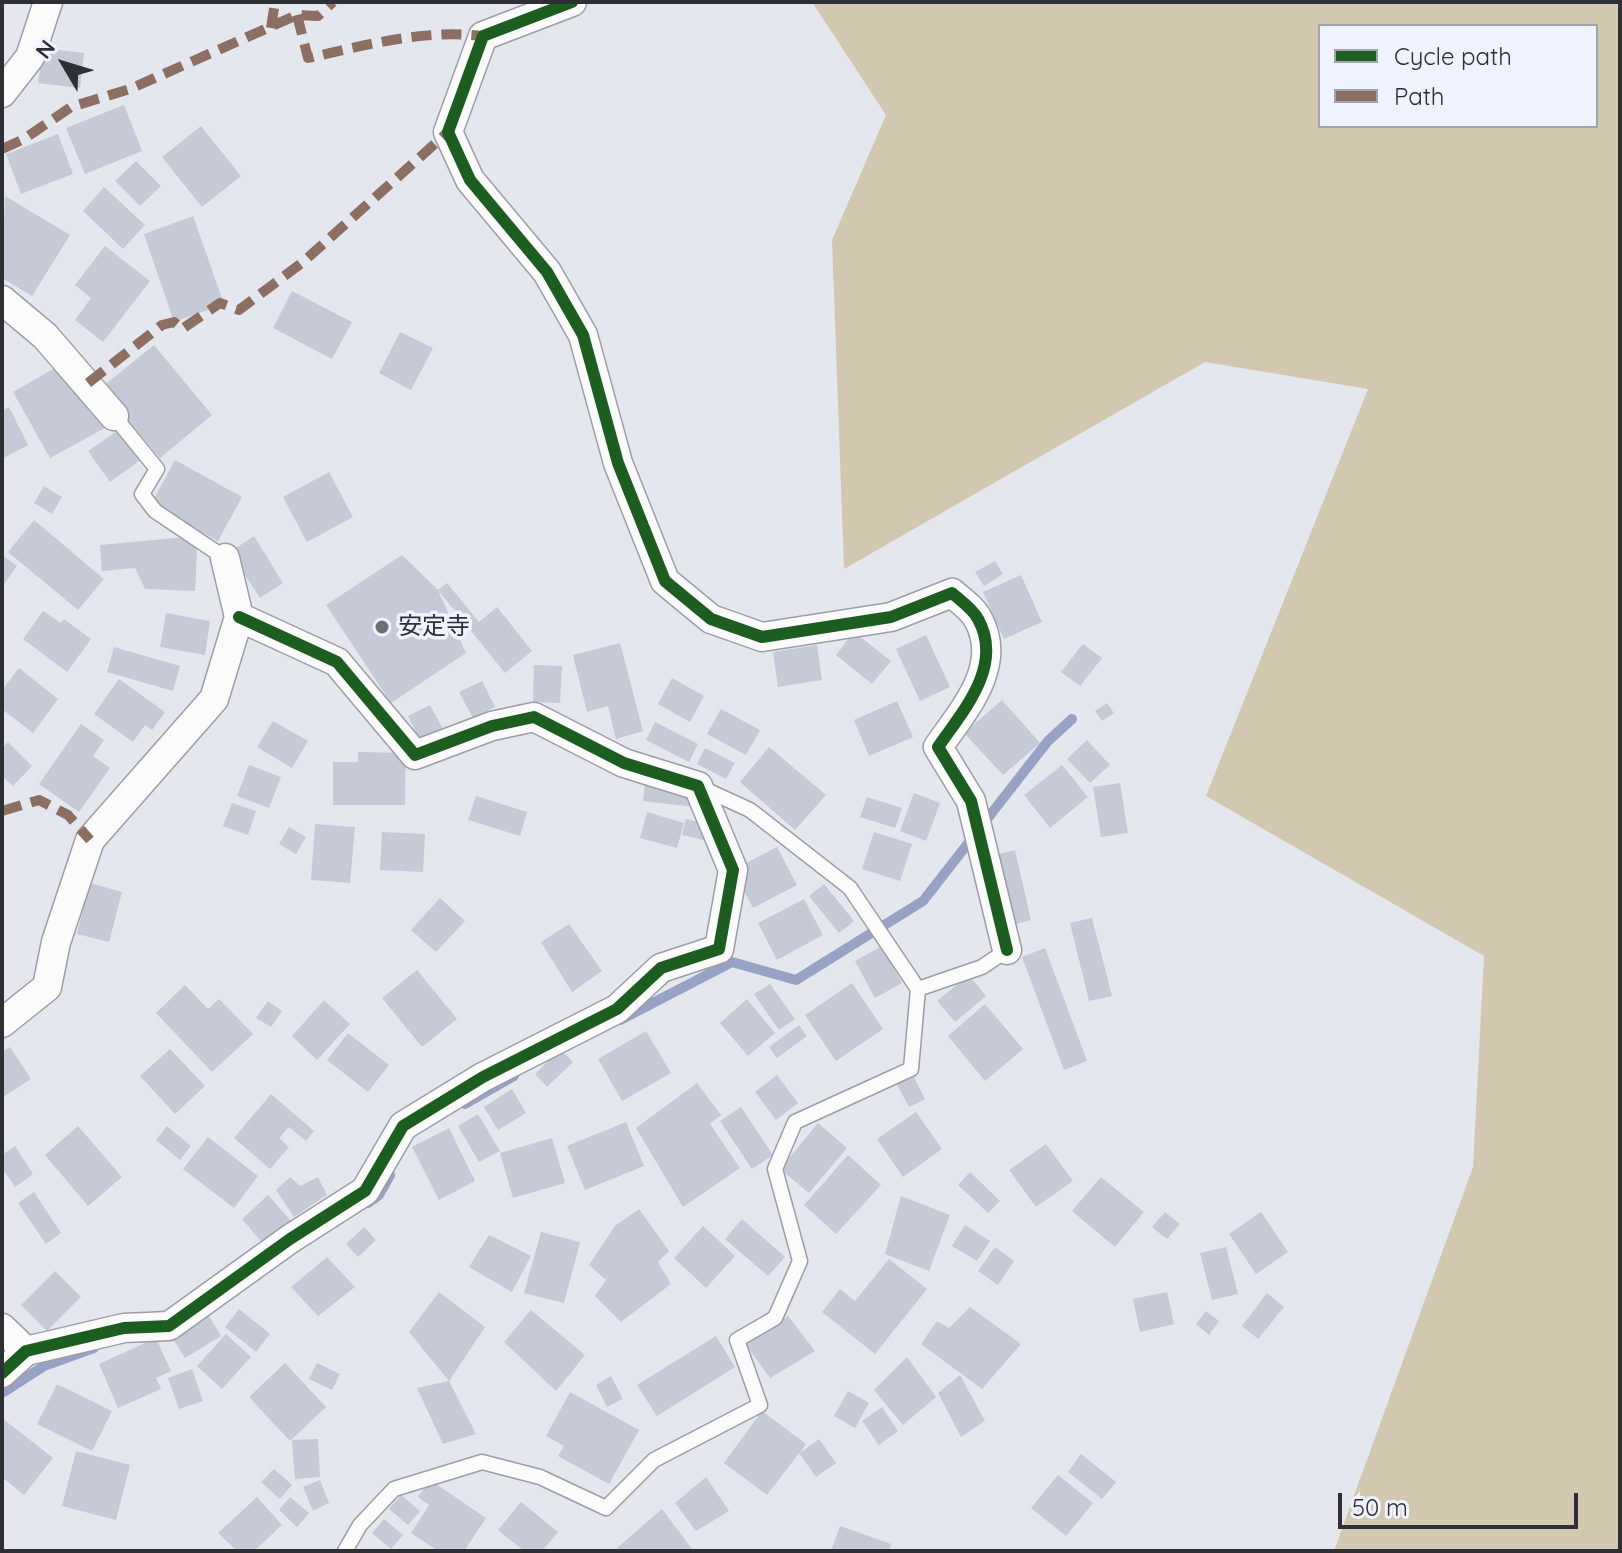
<!DOCTYPE html>
<meta charset="utf-8">
<style>
body{margin:0}
#map{position:relative;width:1622px;height:1553px;overflow:hidden;background:#e5e7ee;font-family:Quicksand,sans-serif}
canvas{display:block}
.frame{position:absolute;inset:0;border:4px solid #2d2f34;pointer-events:none}
.legend{position:absolute;left:1318px;top:24px;width:280px;height:104px;box-sizing:border-box;background:#eff3fd;border:2px solid #a1a5ad;margin:0;padding:10px 14px;list-style:none;font-size:24px;color:#2d2f34}
.legend li{display:flex;align-items:center;gap:16px;height:40px}
.legend b{width:40px;border:2px solid #a1a5ad}
.north{position:absolute;left:24px;top:24px;width:80px;height:80px;-webkit-text-stroke:6px #eff3fd;paint-order:stroke;rotate:308deg;font-size:22px;font-weight:700;line-height:32px;text-align:center;color:#2d2f34}
.north::after{content:'';display:block;margin:auto;width:28px;height:36px;background:#2d2f34;clip-path:polygon(50% 0,100% 100%,50% 72%,0 100%)}
.scale{position:absolute;left:1338px;top:1493px;width:240px;height:36px;box-sizing:border-box;border:4px solid #2d2f34;border-top:0;padding-left:10px;font-size:24px;line-height:28px;white-space:nowrap;color:#2d2f34;-webkit-text-stroke:6px #eff3fd;paint-order:stroke}
</style>
<div id="map">
<canvas width="1622" height="1553"></canvas>
<div class="frame"></div>
<ul class="legend">
<li><b style="height:10px;background:#1b5e20"></b>Cycle path</li>
<li><b style="height:10px;background:#8d6e63"></b>Path</li>
</ul>
<div class="north">N</div>
<div class="scale">50 m</div>
</div>
<script>
const context = document.querySelector('canvas').getContext('2d');
context.lineJoin = 'round';
function fillPath(path, color) {
  context.fillStyle = color;
  context.fill(path, 'evenodd');
}
function trace(path, color, width, dash) {
  context.strokeStyle = color;
  context.lineWidth = width;
  context.lineCap = dash ? 'butt' : 'round';
  context.setLineDash(dash || []);
  context.stroke(path);
}
function label(font, color, halo, rows, align = 'center') {
  context.font = font + ' Quicksand,"Noto Sans JP",sans-serif';
  context.lineWidth = 7;
  context.setLineDash([]);
  context.textBaseline = 'middle';
  context.strokeStyle = halo;
  context.fillStyle = color;
  for (const [text, x, y, turn = 0] of rows) {
    context.save();
    context.translate(x, y);
    context.rotate((+turn || 0) * Math.PI / 180);
    context.textAlign = isNaN(turn) ? turn : align;
    if (halo) context.strokeText(text, 0, 0);
    context.fillText(text, 0, 0);
    context.restore();
  }
}
fillPath(new Path2D(`
 M812,2H1620V1551H1334L1473,1167L1484,956L1206,796L1368,389L1205,362L844,569L832,240L886,115ZM1320,26H1596V126H1320Z`), '#d2c8af');
trace(new Path2D(`
 M620,1020L732,962L796,980L923,901L1048,741L1072,719
 M465,1104L514,1076
 M368,1203L379,1195L390,1175
 M2,1393L44,1366L94,1348`), '#97a2c5', 10);
fillPath(new Path2D(`
 M43,48L84,53L80,88L38,83Z
 M124,105L142,151L85,174L66,128Z
 M201,126L241,176L202,207L162,157Z
 M58,134L73,174L21,194L6,154Z
 M136,161L161,186L140,206L115,181Z
 M104,187L145,225L123,249L83,211Z
 M5,196L70,235L32,296L2,278Z
 M193,216L224,304L174,322L144,234Z
 M105,246L150,281L103,342L75,320L91,298L75,285Z
 M292,291L352,322L332,359L273,328Z
 M400,332L433,348L411,390L379,373Z
 M154,345L212,415L160,458L101,388Z
 M67,361L105,428L50,458L13,392Z
 M9,407L28,445L2,459V411Z
 M120,429L142,459L110,482L88,451Z
 M175,460L242,497L218,541L151,504Z
 M329,472L353,517L307,542L283,497Z
 M44,486L62,497L52,514L34,503Z
 M34,520L104,579L78,610L8,552Z
 M254,536L283,583L260,598L230,552Z
 M186,537L197,550L195,591L145,589L135,568L102,571L100,545Z
 M2,555L17,566L2,587Z
 M402,555L438,590L466,653L391,703L326,605Z
 M995,561L1003,574L984,586L975,572Z
 M1021,575L1042,622L1004,639L983,592Z
 M447,583L479,622L497,607L532,651L505,673L438,590Z
 M43,611L61,623L64,619L91,639L67,672L23,639Z
 M166,613L210,621L205,655L160,647Z
 M854,632L891,661L872,684L836,655Z
 M926,635L950,687L920,701L896,649Z
 M620,643L643,731L616,739L608,706L587,712L573,655Z
 M1083,644L1102,658L1080,686L1061,672Z
 M817,645L822,680L778,687L773,652Z
 M114,647L180,666L173,691L107,672Z
 M534,665L562,666L560,703L533,702Z
 M19,668L58,699L33,733L2,709V690Z
 M672,678L704,696L690,722L658,704Z
 M119,679L165,712L152,730L145,725L133,742L94,714Z
 M482,681L495,707L473,718L459,692Z
 M1002,700L1040,743L1003,775L964,733Z
 M897,701L913,737L869,756L854,720Z
 M1107,703L1114,713L1102,721L1095,711Z
 M430,705L444,731L421,742L408,716Z
 M721,709L760,730L746,755L707,734Z
 M273,721L308,741L292,768L257,747Z
 M655,722L698,744L689,762L646,740Z
 M81,724L104,740L93,756L110,768L79,812L39,784Z
 M1087,740L1110,765L1090,783L1067,759Z
 M8,742L32,766L13,786L2,776V748Z
 M769,747L826,795L795,830L740,782Z
 M705,748L735,763L726,779L697,764Z
 M358,752L406,753L405,805H333V762H358Z
 M249,765L281,777L269,808L237,796Z
 M1062,765L1088,797L1050,828L1024,795Z
 M645,783L696,790L694,807L643,801Z
 M1120,783L1128,833L1101,837L1093,787Z
 M914,793L940,803L926,841L900,831Z
 M476,796L527,812L520,836L468,820Z
 M867,797L902,808L895,828L860,817Z
 M232,803L256,811L248,835L223,826Z
 M647,812L684,823L677,848L640,838Z
 M686,819L707,824L704,840L682,835Z
 M315,824L355,827L350,883L311,880Z
 M289,827L306,837L296,854L279,844Z
 M382,832L425,834L423,872L380,870Z
 M874,832L912,844L900,881L862,869Z
 M777,847L797,885L753,908L733,870Z
 M1015,850L1031,920L1016,924L999,854Z
 M90,883L122,892L109,942L77,934Z
 M824,884L854,921L839,933L809,896Z
 M440,898L465,921L436,952L411,930Z
 M804,899L823,935L777,960L758,923Z
 M1092,918L1112,996L1089,1001L1070,923Z
 M569,924L602,971L572,992L541,942Z
 M882,946L902,983L875,998L855,961Z
 M1045,948L1087,1061L1064,1070L1022,957Z
 M417,970L457,1019L422,1047L382,998Z
 M969,975L986,996L955,1022L937,1001Z
 M852,983L883,1029L836,1061L805,1015Z
 M770,984L795,1019L779,1030L754,994Z
 M185,985L208,1009L219,999L253,1034L212,1072L156,1013Z
 M747,999L775,1033L748,1056L720,1023Z
 M324,1000L350,1024L317,1060L292,1036Z
 M268,1001L282,1011L271,1027L256,1018Z
 M985,1004L1023,1049L985,1081L948,1036Z
 M799,1025L807,1036L777,1058L769,1047Z
 M646,1031L671,1073L622,1101L598,1059Z
 M348,1033L389,1065L368,1092L327,1060Z
 M10,1047L31,1079L3,1097L2,1052Z
 M170,1049L205,1086L175,1114L140,1076Z
 M560,1049L573,1062L547,1087L535,1074Z
 M912,1073L925,1099L909,1107L895,1081Z
 M777,1075L798,1103L776,1120L755,1092Z
 M697,1083L721,1115L710,1124L740,1168L683,1207L636,1128Z
 M512,1089L526,1113L498,1130L484,1107Z
 M271,1094L314,1131L306,1141L289,1127L279,1138L289,1147L270,1169L234,1138Z
 M741,1107L773,1155L752,1169L720,1121Z
 M916,1112L942,1149L903,1177L877,1139Z
 M478,1114L500,1151L479,1162L458,1126Z
 M626,1122L644,1166L585,1190L567,1146Z
 M818,1123L847,1148L809,1193L780,1169Z
 M78,1126L122,1177L88,1206L45,1155Z
 M167,1126L191,1146L180,1160L156,1140Z
 M449,1128L475,1181L439,1200L412,1147Z
 M208,1137L258,1176L234,1208L183,1169Z
 M552,1138L565,1183L513,1198L500,1153Z
 M1046,1144L1073,1181L1036,1207L1009,1170Z
 M15,1146L33,1174L15,1187L2,1168V1155Z
 M848,1155L881,1185L836,1234L804,1205Z
 M970,1172L1000,1201L988,1213L958,1185Z
 M290,1177L300,1186L318,1177L327,1195L294,1217L276,1190Z
 M1101,1177L1144,1212L1115,1247L1072,1211Z
 M34,1192L61,1233L46,1244L18,1203Z
 M268,1195L293,1223L266,1247L242,1219Z
 M901,1196L950,1215L929,1271L885,1254Z
 M639,1209L669,1251L658,1262L671,1284L621,1322L595,1296L606,1280L589,1265L615,1226Z
 M1165,1212L1180,1224L1167,1239L1152,1227Z
 M1261,1212L1288,1252L1256,1274L1229,1234Z
 M742,1219L785,1257L768,1276L725,1239Z
 M965,1225L990,1241L977,1261L952,1246Z
 M703,1226L735,1256L706,1288L674,1258Z
 M364,1227L376,1240L358,1257L346,1244Z
 M541,1232L580,1242L564,1303L524,1293Z
 M489,1235L531,1256L512,1292L469,1267Z
 M995,1247L1014,1261L998,1285L978,1271Z
 M1226,1247L1238,1294L1212,1300L1200,1253Z
 M327,1257L355,1287L318,1316L291,1287Z
 M889,1259L927,1289L875,1354L822,1312L840,1289L855,1301Z
 M55,1271L81,1297L47,1331L21,1305Z
 M439,1292L485,1327L449,1381L476,1434L443,1444L417,1388L449,1381L409,1332Z
 M1167,1292L1174,1324L1140,1332L1133,1299Z
 M1267,1293L1284,1307L1258,1339L1242,1326Z
 M970,1307L1021,1344L982,1389L921,1344L937,1321L949,1328Z
 M239,1309L270,1334L256,1352L225,1327Z
 M531,1310L585,1355L556,1391L504,1342Z
 M1206,1311L1219,1321L1209,1335L1196,1324Z
 M209,1316L221,1336L185,1358L173,1339Z
 M788,1316L815,1351L770,1378L745,1344Z
 M226,1334L251,1357L222,1389L197,1366Z
 M716,1336L735,1367L657,1416L637,1385Z
 M156,1338L171,1371L156,1378L161,1389L118,1408L99,1364Z
 M907,1357L936,1397L903,1425L874,1390Z
 M285,1363L326,1407L290,1441L249,1397Z
 M317,1363L340,1374L332,1390L309,1379Z
 M192,1369L203,1401L179,1409L168,1378Z
 M960,1375L985,1421L961,1437L938,1393Z
 M611,1376L623,1399L607,1407L596,1385Z
 M57,1384L112,1411L92,1451L37,1424Z
 M848,1391L869,1403L855,1428L834,1416Z
 M570,1392L639,1430L609,1484L558,1456L564,1446L546,1436Z
 M882,1407L898,1431L879,1445L862,1421Z
 M762,1411L806,1444L800,1453L819,1439L836,1463L816,1477L799,1453L767,1495L724,1463Z
 M2,1418L53,1458L24,1495L2,1477Z
 M318,1439L320,1477L295,1479L292,1440Z
 M76,1451L130,1465L116,1520L62,1506Z
 M1081,1454L1116,1482L1102,1499L1068,1472Z
 M274,1469L292,1485L280,1499L261,1482Z
 M1058,1475L1093,1503L1066,1536L1031,1508Z
 M706,1477L729,1511L696,1531L675,1503Z
 M320,1480L329,1503L313,1511L303,1487Z
 M430,1480L486,1518L464,1551H438L411,1533L429,1505L418,1497Z
 M401,1495L420,1511L408,1525L389,1509Z
 M257,1497L282,1525L254,1551H237L218,1533Z
 M290,1497L309,1513L297,1527L279,1510Z
 M521,1502L558,1532L542,1551H524L498,1530Z
 M662,1509L692,1549L620,1551L617,1548Z
 M384,1519L403,1535L391,1549L372,1533Z
 M840,1526L891,1544L889,1551H831Z`), '#c6c9d6');
const lane = new Path2D(`
 M114,416L157,469L142,494L155,511L225,558
 M702,788L750,810L850,888L918,989
 M345,1551L360,1525L394,1489L482,1462L540,1477L606,1508L654,1460L760,1405L737,1340L775,1318L800,1261L775,1169L795,1122L911,1069L918,989L982,967L1007,950`);
const street = new Path2D(`
 M572,2L483,36L448,132L470,180L547,272L583,335L618,463L665,581L711,619L762,637L891,617L952,593C960,600 973,609 978,619C1004,666 963,711 938,747L971,801L1007,950
 M2,93L30,57L48,2
 M2,300L45,336L114,416
 M2,1023L47,987L56,942L90,840L214,699L239,617L225,558
 M2,1328L26,1351
 M2,1373L26,1351L124,1328L169,1326L290,1239L365,1191L403,1126L483,1077L617,1009L661,968L719,949L733,870L698,786L624,763L534,717L492,726L415,755L337,662L239,617`);
trace(lane, '#9d9ea4', 17);
trace(street, '#9d9ea4', 31);
trace(lane, '#fbfbfc', 14);
trace(street, '#fbfbfc', 28);
trace(new Path2D(`
 M297,15L308,58C365,45 425,29 483,36
 M271,28L275,2
 M2,149L24,139L71,107L130,89L297,15L318,16L333,2
 M88,383L162,325L174,322L182,329L220,303L239,310L303,262L448,132
 M2,811L39,800L68,815L90,840`), '#8d6e63', 10, [20, 10]);
trace(new Path2D(`
 M572,2L483,36L448,132L470,180L547,272L583,335L618,463L665,581L711,619L762,637L891,617L952,593C960,600 973,609 978,619C1004,666 963,711 938,747L971,801L1007,950
 M2,1373L26,1351L124,1328L169,1326L290,1239L365,1191L403,1126L483,1077L617,1009L661,968L719,949L733,870L698,786L624,763L534,717L492,726L415,755L337,662L239,617`), '#1b5e20', 12);
for (const [x, y, r, color] of [
 [382,627,8,"#6d6f75"]
]) {
  const dot = new Path2D();
  dot.arc(x, y, r, 0, 2 * Math.PI);
  context.fillStyle = color;
  context.fill(dot);
  trace(dot, '#eff3fd', 3);
}
label('24px', '#2d2f34', '#eff3fd', [
 ["安定寺",398,627]
], 'left');
</script>
